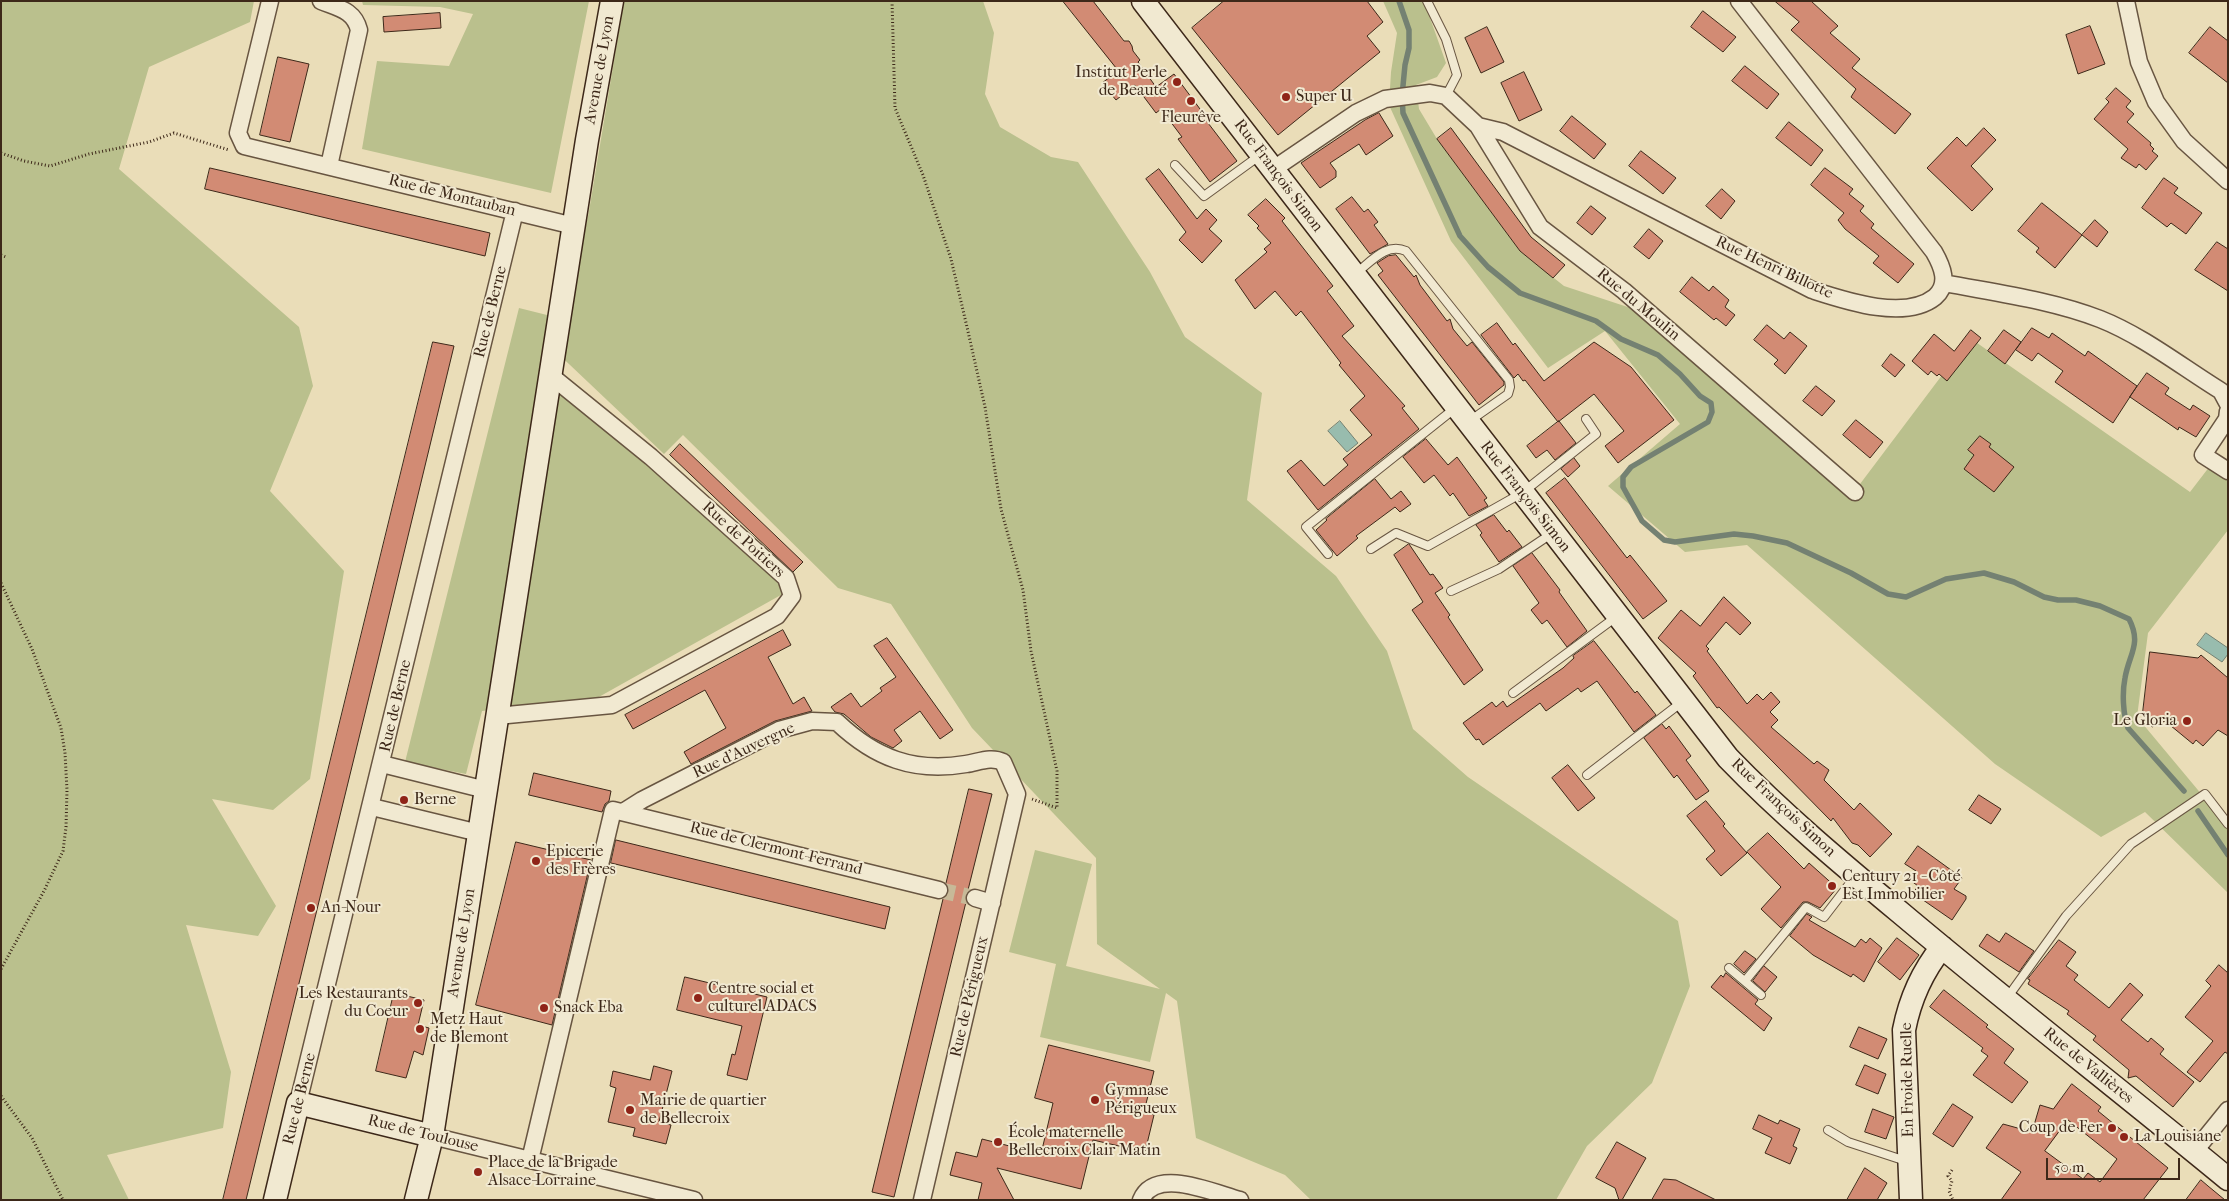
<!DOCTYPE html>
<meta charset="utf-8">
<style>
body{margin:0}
#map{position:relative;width:2229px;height:1201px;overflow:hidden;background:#eaddb8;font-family:"IM FELL French Canon",serif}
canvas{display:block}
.frame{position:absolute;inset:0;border:2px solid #3d2819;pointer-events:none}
.scale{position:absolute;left:2046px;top:1158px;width:134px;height:22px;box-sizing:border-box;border:2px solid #3d2819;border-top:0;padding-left:6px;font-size:15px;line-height:18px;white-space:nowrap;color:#3d2819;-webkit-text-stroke:4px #f1e9d1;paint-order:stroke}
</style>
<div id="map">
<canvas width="2229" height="1201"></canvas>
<div class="frame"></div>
<div class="scale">50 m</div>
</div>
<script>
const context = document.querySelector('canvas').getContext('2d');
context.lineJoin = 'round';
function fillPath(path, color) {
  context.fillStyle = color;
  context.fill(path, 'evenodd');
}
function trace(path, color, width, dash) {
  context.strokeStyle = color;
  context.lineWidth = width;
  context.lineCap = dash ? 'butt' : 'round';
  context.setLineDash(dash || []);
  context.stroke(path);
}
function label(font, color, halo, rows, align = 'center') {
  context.font = font + ' "IM FELL French Canon",serif';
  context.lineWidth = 4;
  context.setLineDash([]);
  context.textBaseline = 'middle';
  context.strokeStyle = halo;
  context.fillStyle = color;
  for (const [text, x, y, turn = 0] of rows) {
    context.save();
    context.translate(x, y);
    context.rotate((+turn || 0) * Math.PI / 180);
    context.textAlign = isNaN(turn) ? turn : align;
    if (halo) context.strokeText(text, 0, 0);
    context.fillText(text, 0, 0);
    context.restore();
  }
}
fillPath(new Path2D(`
 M1,1H254L250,22L149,67L119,169L299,327L313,386L270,491L344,571L310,779L273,810L212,799L276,906L258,936L186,925L231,1072L223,1128L107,1155L129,1200H1Z
 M362,1H589L551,193L362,149L377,61L449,66L473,14L440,7L363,5Z
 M624,1H983L994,33L985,94L1000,127L1051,157L1078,162L1150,272L1185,337L1262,393L1247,500L1336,576L1387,651L1413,729L1468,777L1678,921L1690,986L1652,1083L1587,1146L1556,1200H1311L1285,1175L1196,1138L1177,1001L1166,993L1150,1062L1040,1037L1056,964L1009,952L1035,850L1092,864L1066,966L1160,989L1097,944L1096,858L972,728L891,604L838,588L683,435L664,454L551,347L542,377L653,467L788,591L597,698L482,711L466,774L405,762L519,308L567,320L589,211Z
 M1383,1H1424L1446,63L1437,77L1416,85L1419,109L1437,139L1520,251L1564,286L1676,323L1765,405L1860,484L1970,338L2190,492L2213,462L2228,471V530L2148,633L2137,717L2228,826V893L2145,812L2101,837L1995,764L1747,545L1685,552L1608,486L1680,424L1605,331L1548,368L1451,241L1389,105L1391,72L1397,33Z`), '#bac08d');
const water = new Path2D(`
 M1340,421L1358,443L1347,452L1328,431Z
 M2206,633L2228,648V654L2222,662L2197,645Z`);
fillPath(water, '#98bcae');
trace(water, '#748172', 1);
trace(new Path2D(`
 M1399,1L1409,30V48L1405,65L1402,96L1403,113L1460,236L1488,267L1520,293L1596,321L1621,339L1658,355L1680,374L1700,396L1711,403L1712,412L1708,422L1631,467L1623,477V487L1642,521L1664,540L1675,542L1734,534L1753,536L1787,543L1851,573L1888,594L1906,597L1946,579L1984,573L2014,582L2044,597L2058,600H2076L2100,606L2129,619C2142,644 2129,654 2125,678C2122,693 2123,714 2128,728L2184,791
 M2198,811L2228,855`), '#748172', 5.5);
const building = new Path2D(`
 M1063,1H1093L1124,41H1129L1132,46L1133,51L1140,60L1138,62L1156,87L1174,74L1200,109L1206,118L1205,119L1237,161L1210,182L1178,139L1182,137L1161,109L1156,113L1135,85L1116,100L1102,83L1118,71Z
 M1224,1H1367L1383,22L1367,36L1380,52L1278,135L1192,28Z
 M1775,1H1811L1838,26L1830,33L1860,59L1852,68L1911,114L1895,134L1851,97L1856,89L1791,30L1799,22Z
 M1703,11L1736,37L1723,52L1691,27Z
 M440,13L441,28L384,32L383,17Z
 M2090,26L2105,64L2078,74L2066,35Z
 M1487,27L1504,62L1481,73L1465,38Z
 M2210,27L2228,41V83L2189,53Z
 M278,57L309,64L290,142L260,135Z
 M1745,66L1779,94L1767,109L1732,81Z
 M1524,72L1542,110L1519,121L1501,83Z
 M2116,88L2131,101L2126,107L2134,114L2127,122L2151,143L2150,145L2154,149L2152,151L2158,156L2146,170L2139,164L2136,168L2121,158L2128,149L2094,119L2109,102L2106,99Z
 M1379,113L1393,136L1366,155L1359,144L1330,163L1336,171V177L1320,188L1301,163L1365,120Z
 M1572,116L1606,144L1594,159L1560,131Z
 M1789,122L1823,150L1811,166L1776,138Z
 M1451,128L1531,237L1565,265L1553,278L1520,251L1437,139Z
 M1984,128L1996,140L1971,166L1993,189L1972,211L1927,168L1957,137L1966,146Z
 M1641,151L1676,178L1663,194L1629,166Z
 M210,168L490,233L485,256L205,189Z
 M1825,168L1853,189L1849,194L1864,206L1860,211L1874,224L1871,228L1914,264L1898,283L1873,263L1879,256L1845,229L1838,220L1844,213L1811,185Z
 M1159,169L1197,219L1206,209L1217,220L1209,229L1222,241L1202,263L1179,240L1186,232L1146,179Z
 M2164,178L2178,188L2174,193L2202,213L2186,234L2171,223L2167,227L2142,208Z
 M1722,189L1735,201L1721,219L1706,206Z
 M1352,197L1364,212L1368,209L1378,222L1374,225L1388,244L1370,254L1336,209Z
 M1266,199L1285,218L1282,221L1333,286L1327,291L1354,326L1342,336L1405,406L1402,408L1419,429L1318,510L1287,471L1301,460L1324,486L1348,465L1343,459L1372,435L1350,410L1365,396L1339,365L1341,363L1301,311L1296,316L1275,291L1255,309L1235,280L1267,252L1264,249L1271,243L1257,228L1259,226L1248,215Z
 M2042,203L2082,235L2055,268L2036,252L2039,248L2018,231Z
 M1591,206L1606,218L1592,235L1577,223Z
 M2095,220L2108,232L2097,247L2082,235Z
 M1649,229L1663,241L1649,259L1634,247Z
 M2217,242L2228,249V291L2195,270Z
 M1396,255L1414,277L1416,275L1420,285L1447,321L1450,319L1453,329L1467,346L1472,342L1504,382V385L1479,405L1378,275L1383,271L1377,263L1388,256Z
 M1692,277L1709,291L1713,286L1729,300L1725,307L1735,315L1726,326L1716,318L1714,320L1680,292Z
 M1497,323L1513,345L1515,343L1544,381L1594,342L1631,367L1674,420L1618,463L1605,446L1624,431L1594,394L1558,422L1525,380L1523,381L1518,374L1514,378L1481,335Z
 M1767,325L1784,339L1790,332L1807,346L1785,374L1774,364L1778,360L1754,340Z
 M2032,328L2049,338L2052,333L2085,356L2088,351L2137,386L2113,423L2055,382L2063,371L2038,353L2032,361L2016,350Z
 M1971,330L1981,338L1947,381L1939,374L1937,376L1931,371L1928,375L1912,361L1934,334L1954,351Z
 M2004,330L2021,342L2005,364L1988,351Z
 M433,342L454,346L379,656L246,1200H223Z
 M1891,354L1905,365L1895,377L1882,366Z
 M2147,373L2169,388L2165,394L2190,410L2193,405L2210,416L2196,437L2179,427L2178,430L2130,397Z
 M1816,386L1835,401L1822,416L1803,401Z
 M1856,420L1883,442L1870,458L1843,435Z
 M1559,421L1576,443L1555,460L1547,450L1536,458L1527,446Z
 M1980,436L1991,444L1989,447L2014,467L1994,492L1964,469L1974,455L1968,450Z
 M1426,439L1448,465L1457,457L1487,498L1484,500L1488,506L1469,516L1453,493L1450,496L1434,475L1424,483L1403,457Z
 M680,444L803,562L793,572L670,455Z
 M1574,458L1580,466L1568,477L1561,469Z
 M1565,478L1627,558L1630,555L1667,601L1643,619L1546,493Z
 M1375,479L1391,499L1401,491L1411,504L1400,512L1395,507L1356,536L1358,538L1337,556L1316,530L1327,520L1326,519Z
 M1494,515L1507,532L1509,530L1522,547L1499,562L1480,535L1482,533L1476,525Z
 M1409,544L1430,575L1433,574L1443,588L1435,593L1450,615L1448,617L1483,670L1464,685L1412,610L1423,602L1394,555Z
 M1532,553L1560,590L1559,592L1587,631L1567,647L1547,620L1542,624L1531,610L1539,603L1513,566Z
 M1724,597L1751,623L1740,635L1726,622L1706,646L1709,649L1707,651L1747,704L1757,694L1763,700L1771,692L1780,702L1770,712L1778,720L1771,727L1814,764L1817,761L1829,770L1824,780L1854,810L1860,803L1892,834L1870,857L1858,845L1852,843L1833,818L1831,821L1719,707L1717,708L1693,676L1696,673L1658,638L1681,610L1700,626Z
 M783,630L791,645L768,657L793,704L804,697L812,711L775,721L691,764L684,752L726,728L705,690L633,729L625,715Z
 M887,638L953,730L940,739L920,711L894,730L902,741L893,748L871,737L844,714L835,712L831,707L851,693L861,707L882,691L880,688L896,677L874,646Z
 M1594,641L1635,693L1637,691L1656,715L1634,732L1597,681L1581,692L1578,688L1546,711L1540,703L1483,745L1479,739L1476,740L1463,723L1492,702L1496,707L1503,701L1507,707L1563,668L1574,658L1573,656Z
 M2150,652L2198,658L2201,655L2228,678V736L2218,730L2203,746L2196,740L2193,744L2165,721L2152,727L2143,711Z
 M1662,724L1666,729L1669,726L1691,756L1686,760L1709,791L1696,800L1677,775L1674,778L1644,738Z
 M1568,765L1595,798L1578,811L1552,778Z
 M534,773L611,791L609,801L605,804L602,812L529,795Z
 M969,789L992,794L968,890L965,896L966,902L894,1197L872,1192L943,899L949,893L946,884Z
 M1979,795L2001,809L1991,824L1969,810Z
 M1706,801L1725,824L1723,826L1747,853L1721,876L1706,859L1715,851L1687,816Z
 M1768,833L1804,869L1809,863L1837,888L1820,908L1808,902H1803L1781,928L1761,909L1781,887L1747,852Z
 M616,840L890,907L885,929L611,863Z
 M516,842L591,860L552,1025L476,1005Z
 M1918,846L1962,878L1954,889L1966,896V899L1952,920L1913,893L1918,886L1910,880L1916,871L1905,864Z
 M1807,914L1812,917L1809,920L1855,947L1861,939L1866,943L1870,938L1882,948L1864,982L1853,974L1851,977L1813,955L1790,936Z
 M2006,933L2034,951L2019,972L1979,946L1987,934L1999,942Z
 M1897,938L1919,955L1900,980L1878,962Z
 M2059,940L2076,952L2066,966L2078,975L2074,980L2109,1008L2130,983L2143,995L2121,1020L2148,1042L2151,1038L2164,1049L2160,1054L2194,1082L2173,1107L2136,1076L2128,1078L2129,1070L2093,1040L2096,1036L2067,1014L2069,1011L2028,984L2030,980L2028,979Z
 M1745,951L1756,959L1744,973L1734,964Z
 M2219,965L2228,973V1054L2225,1052L2200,1082L2187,1072L2213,1041L2185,1017L2211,986L2206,981Z
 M1764,966L1777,977L1765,992L1753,981Z
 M1726,973L1758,1000L1755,1004L1772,1018L1764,1031L1711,987L1721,975L1723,977Z
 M685,977L767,997L747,1080L727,1075L732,1054L735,1055L742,1026L677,1010Z
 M1944,990L1988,1025L1986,1027L2014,1049L2004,1063L2028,1082L2012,1103L1973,1075L1988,1056L1981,1051L1983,1048L1930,1007Z
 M394,993L424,1000L418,1025L429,1028L423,1055L414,1051L406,1078L376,1071Z
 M1859,1027L1887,1039L1878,1059L1850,1047Z
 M1049,1045L1154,1071L1144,1112L1154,1115L1145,1152L1093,1140L1081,1189L997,1168L1014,1200H978L982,1183L950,1175L956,1152L977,1157L982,1139L1041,1154L1053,1103L1035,1098Z
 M1865,1065L1886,1074L1878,1094L1856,1085Z
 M654,1066L672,1071L659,1122L671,1125L666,1144L633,1136L635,1128L608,1122L616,1088L610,1086L613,1071L650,1080Z
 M2072,1084L2101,1107L2098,1111L2168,1168L2143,1200H2001L2021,1172L1986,1148L2003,1124L2032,1132L2040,1105L2053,1109ZM2068,1120L2117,1159L2100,1182L2088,1173L2083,1179L2045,1151Z
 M1953,1104L1973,1117L1953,1147L1933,1134Z
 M1873,1109L1894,1117L1886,1139L1865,1132Z
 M1759,1115L1778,1124L1780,1120L1800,1129L1793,1146L1797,1148L1790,1164L1765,1153L1772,1138L1753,1129Z
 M1617,1142L1646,1158L1622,1200H1619L1615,1188L1596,1178Z
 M1865,1168L1887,1183L1877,1200H1847Z
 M1664,1179L1676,1180L1716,1200H1652Z
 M2201,1180L2208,1186L2225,1200H2186Z`);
fillPath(building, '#d28b74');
trace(building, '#3d2819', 1);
trace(new Path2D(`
 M939,890L975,898`), '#c7b998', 16, [16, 8]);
const lane = new Path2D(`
 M1427,1L1446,39L1457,75L1446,96
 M1175,165L1204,196L1259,156
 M1355,274C1371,262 1386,242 1406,251L1509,380L1510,387L1508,394L1471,420
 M1371,549L1396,533L1428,546L1522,493L1596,434L1586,419
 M1328,554L1306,527L1454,409
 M1451,591L1499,569L1551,534
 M1513,693L1616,617
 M1587,775L1682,702
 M1729,968L1761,995
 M1745,981L1806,907L1824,917L1854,878
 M2007,998L2066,916L2131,844L2205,794L2228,824
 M1828,1130L1848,1142L1906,1161`);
const street = new Path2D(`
 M270,1L238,133L244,146L574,226
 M321,1C338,8 354,10 359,30L329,166
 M2126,1L2139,62L2156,102L2184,141L2228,181
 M1478,126L1503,132L1812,290C1846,301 1905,321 1935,297C1950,284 1942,266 1934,252L1739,1
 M1272,170L1356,113L1385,99L1430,93L1446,96L1478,126L1540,227L1624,291L1855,492
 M1944,283C1996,293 2051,300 2100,319C2143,336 2182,367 2221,391L2228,404
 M2228,411L2227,419L2203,455L2228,471
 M497,716L612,705L777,616L792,596L786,578L651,457L550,375
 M382,764L486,790
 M372,807L479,833
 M623,812L642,800L779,730L812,721L837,722C875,758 914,773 966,764C979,762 991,756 1003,762L1017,794L922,1200
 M975,898L992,903
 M298,1103L515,211
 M432,1136L694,1200
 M2194,1152L2228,1110
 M530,1160L613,810L939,890
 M1141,1200C1155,1166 1214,1193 1240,1200`);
const secondary = new Path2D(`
 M1143,1L1728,758C1782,814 1842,864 1902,914C2009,1004 2120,1090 2228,1179
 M275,1200L298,1103L432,1136
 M416,1200L432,1136L587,140L612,1
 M1911,1200L1904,1030C1910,999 1922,972 1942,947`);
trace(lane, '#685541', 10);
trace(street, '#685541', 19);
trace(secondary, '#3d2819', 25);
trace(new Path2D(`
 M892,1L895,108L923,175L951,259L967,327L985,407L1001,509L1023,590L1031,651L1057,771V808L1032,799
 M1,153L24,161L50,166L89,154L149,142L174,133L229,150
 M1,255L6,257
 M1,583L32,649L61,728L65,753L67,790L66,827L63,851L44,891L1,969
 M1,1096L32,1138L63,1200
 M1952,1170L1948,1176L1952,1181L1949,1191L1953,1200`), '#3d2819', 3, [1, 2.5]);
trace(lane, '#f1e9d1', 8);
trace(street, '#f1e9d1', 16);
trace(secondary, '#f1e9d1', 22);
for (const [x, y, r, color] of [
 [1177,82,5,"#8f2418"],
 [1286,97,5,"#8f2418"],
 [1191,101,5,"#8f2418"],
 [2187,721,5,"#8f2418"],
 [404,800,5,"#8f2418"],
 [536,861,5,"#8f2418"],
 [1832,886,5,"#8f2418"],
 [311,908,5,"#8f2418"],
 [698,998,5,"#8f2418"],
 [418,1003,5,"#8f2418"],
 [544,1008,5,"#8f2418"],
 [420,1029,5,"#8f2418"],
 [1095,1100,5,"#8f2418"],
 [630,1110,5,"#8f2418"],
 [2112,1128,5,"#8f2418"],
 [2124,1137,5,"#8f2418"],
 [998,1142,5,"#8f2418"],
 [478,1172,5,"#8f2418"]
]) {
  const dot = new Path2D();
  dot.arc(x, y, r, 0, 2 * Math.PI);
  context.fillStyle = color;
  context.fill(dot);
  trace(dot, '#f1e9d1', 2);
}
label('16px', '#3d2819', '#f1e9d1', [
 ["Avenue de Lyon",600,70,-80],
 ["Rue François Simon",1278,176,53],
 ["Rue de Montauban",452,196,14],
 ["Rue Henri Billotte",1774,268,25],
 ["Rue du Moulin",1638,305,40],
 ["Rue de Berne",491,312,-76],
 ["Rue François Simon",1525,497,52],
 ["Rue de Poitiers",743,540,42],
 ["Rue de Berne",396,706,-77],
 ["Rue d'Auvergne",744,751,-25],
 ["Rue François Simon",1783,808,43],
 ["Rue de Clermont-Ferrand",776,849,14],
 ["Avenue de Lyon",462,943,-81],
 ["Rue de Périgueux",970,997,-77],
 ["Rue de Vallières",2088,1066,39],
 ["En Froide Ruelle",1908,1080,-91],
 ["Rue de Berne",300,1099,-76],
 ["Rue de Toulouse",423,1134,14]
]);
label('16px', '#3d2819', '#f1e9d1', [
 ["Institut Perle",1167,73,"right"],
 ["de Beauté",1167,91,"right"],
 ["Super U",1296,97],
 ["Fleurêve",1191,118,"center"],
 ["Le Gloria",2177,721,"right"],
 ["Berne",414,800],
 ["Epicerie",546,852],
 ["des Frères",546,870],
 ["Century 21 - Côté",1842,877],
 ["Est Immobilier",1842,895],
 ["An-Nour",321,908],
 ["Centre social et",708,989],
 ["culturel ADACS",708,1007],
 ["Les Restaurants",408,994,"right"],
 ["du Coeur",408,1012,"right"],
 ["Snack Eba",554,1008],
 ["Metz Haut",430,1020],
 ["de Blemont",430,1038],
 ["Gymnase",1105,1091],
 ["Périgueux",1105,1109],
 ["Mairie de quartier",640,1101],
 ["de Bellecroix",640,1119],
 ["Coup de Fer",2102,1128,"right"],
 ["École maternelle",1008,1133],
 ["Bellecroix Clair Matin",1008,1151],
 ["La Louisiane",2134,1137],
 ["Place de la Brigade",488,1163],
 ["Alsace-Lorraine",488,1181]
], 'left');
</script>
